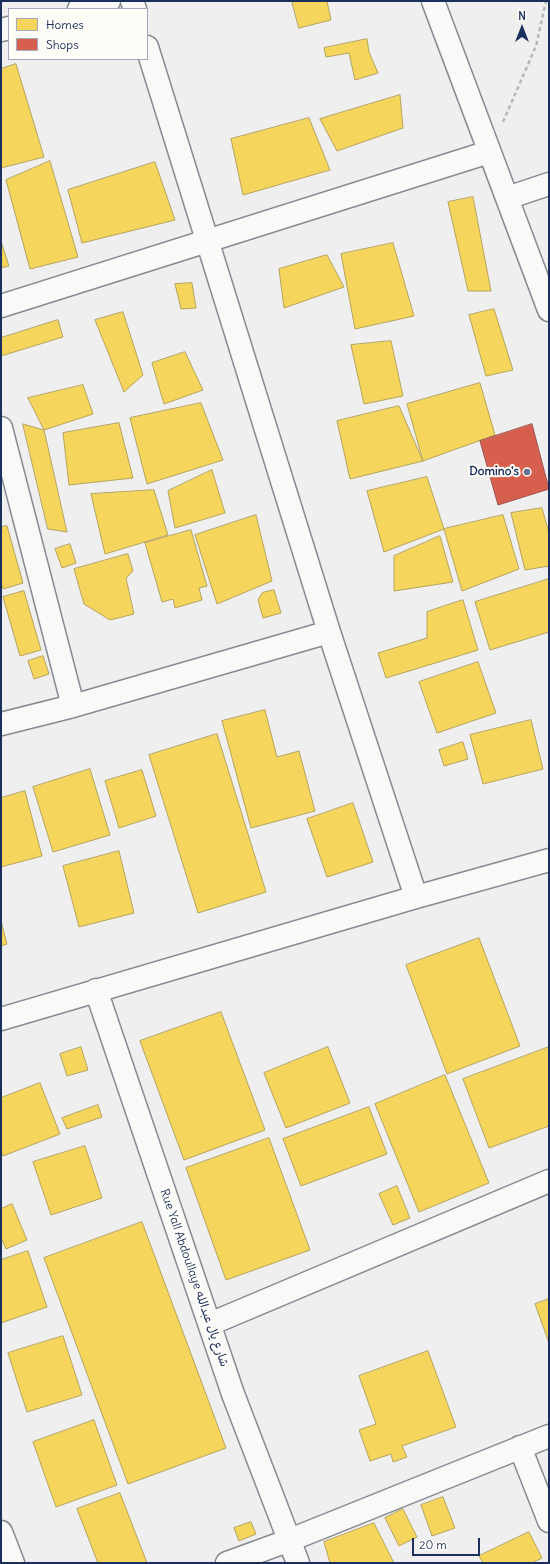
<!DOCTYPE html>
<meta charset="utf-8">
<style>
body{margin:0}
#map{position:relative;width:550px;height:1564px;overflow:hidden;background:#efefef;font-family:Delius,sans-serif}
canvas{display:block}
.frame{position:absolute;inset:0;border:2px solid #1b2f5e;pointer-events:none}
.legend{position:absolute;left:8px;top:8px;width:140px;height:52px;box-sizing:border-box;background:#fdfcf7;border:1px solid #a3aaba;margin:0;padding:5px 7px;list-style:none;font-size:12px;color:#1b2f5e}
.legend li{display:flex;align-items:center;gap:8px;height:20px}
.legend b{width:20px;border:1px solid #a3aaba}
.north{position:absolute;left:502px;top:8px;width:40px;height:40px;-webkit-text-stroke:3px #fdfcf7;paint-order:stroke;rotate:0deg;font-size:11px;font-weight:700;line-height:16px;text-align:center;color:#1b2f5e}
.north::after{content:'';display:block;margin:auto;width:14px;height:18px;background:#1b2f5e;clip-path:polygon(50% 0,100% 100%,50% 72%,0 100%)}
.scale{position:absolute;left:412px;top:1538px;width:68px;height:18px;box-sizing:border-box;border:2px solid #1b2f5e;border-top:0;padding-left:5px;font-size:12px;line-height:14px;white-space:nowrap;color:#1b2f5e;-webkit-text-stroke:3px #fdfcf7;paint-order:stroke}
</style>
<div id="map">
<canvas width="550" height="1564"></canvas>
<div class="frame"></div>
<ul class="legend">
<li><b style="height:11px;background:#f6d55c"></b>Homes</li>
<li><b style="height:11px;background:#d6604d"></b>Shops</li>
</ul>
<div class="north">N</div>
<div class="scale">20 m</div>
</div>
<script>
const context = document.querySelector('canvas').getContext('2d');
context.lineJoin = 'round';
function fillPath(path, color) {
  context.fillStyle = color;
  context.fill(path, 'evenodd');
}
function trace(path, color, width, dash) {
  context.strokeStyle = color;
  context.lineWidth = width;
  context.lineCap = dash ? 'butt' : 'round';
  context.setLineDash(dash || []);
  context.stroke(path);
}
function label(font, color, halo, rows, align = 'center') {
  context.font = font + ' Delius,"Playpen Sans Arabic",sans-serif';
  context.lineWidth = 4;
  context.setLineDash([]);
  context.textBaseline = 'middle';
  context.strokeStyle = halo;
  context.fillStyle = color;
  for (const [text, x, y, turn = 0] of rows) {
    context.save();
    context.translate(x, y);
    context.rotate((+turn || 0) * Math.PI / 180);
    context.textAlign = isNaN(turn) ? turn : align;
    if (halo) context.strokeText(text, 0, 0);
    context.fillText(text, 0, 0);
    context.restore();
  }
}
const homes = new Path2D(`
 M292,1H327L331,20L299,28Z
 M367,39L369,52L378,73L355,80L349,53L326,57L324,48Z
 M16,64L44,157L1,168V69Z
 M400,95L403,128L337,151L320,119Z
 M309,118L330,170L243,195L231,139Z
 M50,161L78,257L30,269L6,180Z
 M155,162L175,220L82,243L68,190Z
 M473,197L491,291H468L448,202Z
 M1,241L9,266L1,268Z
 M393,243L414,316L355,329L341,254Z
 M327,255L344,287L284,308L279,269Z
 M192,283L196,308L181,309L175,284Z
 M494,309L513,370L486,376L469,315Z
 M123,312L143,375L124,392L95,320Z
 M58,320L63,337L1,356V338Z
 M391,341L403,396L364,404L351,345Z
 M185,352L203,390L164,404L152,363Z
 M480,383L495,435L423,461L407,404Z
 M83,385L93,414L44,430L28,398Z
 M201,403L223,460L147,484L130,418Z
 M399,406L423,461L350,479L337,421Z
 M119,423L133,478L69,485L63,433Z
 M23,424L44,430L67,532L48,529Z
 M212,470L225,513L175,528L168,491Z
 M427,477L444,529L384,552L367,491Z
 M154,490L168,535L105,554L91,494Z
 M542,508L549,533V566L525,570L511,513Z
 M256,515L272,581L217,604L195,535Z
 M503,515L519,569L462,591L444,529Z
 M7,526L23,583L3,589L1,582V527Z
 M191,530L207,586L199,588L202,600L175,608L173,599L162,602L145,543Z
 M440,536L453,582L394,591V556Z
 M70,544L76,563L62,568L55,549Z
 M128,554L133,571L126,578L134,614L110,620L84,604L74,569Z
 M549,579V632L490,650L475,602Z
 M274,590L281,613L263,618L258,600L262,593Z
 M24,591L41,650L20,656L3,597Z
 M463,600L478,650L386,678L378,653L427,638V612Z
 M43,656L49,674L34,679L28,661Z
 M478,662L496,713L437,733L419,682Z
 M265,710L277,757L299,751L315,811L251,828L222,721Z
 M531,720L543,769L483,784L470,735Z
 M217,734L266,892L198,913L149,755Z
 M463,742L468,759L444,766L439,750Z
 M90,769L110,835L53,852L33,787Z
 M142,770L156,816L119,828L105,781Z
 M25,791L42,856L1,867V798Z
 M353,803L373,862L327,877L307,819Z
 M119,851L134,913L79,927L63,866Z
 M1,921L7,944L1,946Z
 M479,938L520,1046L447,1074L406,965Z
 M221,1012L265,1130L184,1160L140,1041Z
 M81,1047L88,1070L67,1076L60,1054Z
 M328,1047L350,1103L286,1128L264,1073Z
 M549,1047V1126L489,1148L463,1079Z
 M445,1075L489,1183L419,1212L375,1104Z
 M40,1083L60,1134L3,1156L1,1150V1098Z
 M98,1105L102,1117L67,1129L62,1118Z
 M369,1107L387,1154L301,1186L283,1139Z
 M269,1138L310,1250L226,1280L186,1168Z
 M85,1146L102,1198L51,1215L33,1162Z
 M397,1186L410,1218L393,1225L379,1194Z
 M12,1204L27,1240L6,1249L1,1238V1209Z
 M142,1222L226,1448L128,1484L44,1258Z
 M28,1251L47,1307L1,1323V1260Z
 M549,1299V1343L535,1304Z
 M63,1336L82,1395L27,1412L8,1353Z
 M428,1351L456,1427L402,1446L407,1457L393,1462L391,1454L370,1461L359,1430L376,1424L359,1376Z
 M94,1420L117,1485L56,1507L33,1442Z
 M120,1493L147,1563H98L77,1509Z
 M443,1497L455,1528L432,1536L421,1505Z
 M403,1509L417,1537L399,1546L385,1518Z
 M251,1522L256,1534L239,1541L234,1528Z
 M374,1523L394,1563H330L324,1542Z
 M529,1532L542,1558L532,1563H483L479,1556Z`);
fillPath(homes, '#f6d55c');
trace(homes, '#b4a35d', 1);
const shops = new Path2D(`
 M532,424L549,489L498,505L480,441Z`);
fillPath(shops, '#d6604d');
trace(shops, '#9e5152', 1);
const minor = new Path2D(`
 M132,1L135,9
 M433,1L549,310
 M79,9L109,1
 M1,30L9,28
 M147,47L329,632L416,897
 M507,198L549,184
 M1,306L489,152
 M1,428L73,706
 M1,724L73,706L329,632
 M96,990L233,1394L298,1563
 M1,1019L416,897L549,860
 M210,1324L549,1181
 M520,1447L549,1521
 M1,1532L13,1563
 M227,1563L290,1540L549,1436`);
trace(minor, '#868a93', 25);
trace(new Path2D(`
 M503,122L536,46L546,1`), '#b4b7bc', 2.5, [4, 3]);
trace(minor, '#f9f9f8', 22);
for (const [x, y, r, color] of [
 [527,472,4,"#657291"]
]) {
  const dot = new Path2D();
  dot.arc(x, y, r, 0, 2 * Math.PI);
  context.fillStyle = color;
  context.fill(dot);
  trace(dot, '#fdfcf7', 1.5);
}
label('bold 12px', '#1b2f5e', '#fdfcf7', [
 ["Domino's",519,472]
], 'right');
label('12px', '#1b2f5e', '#fdfcf7', [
 ["Rue Yall Abdoullaye شارع يال عبدالله",194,1278,71]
]);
</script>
